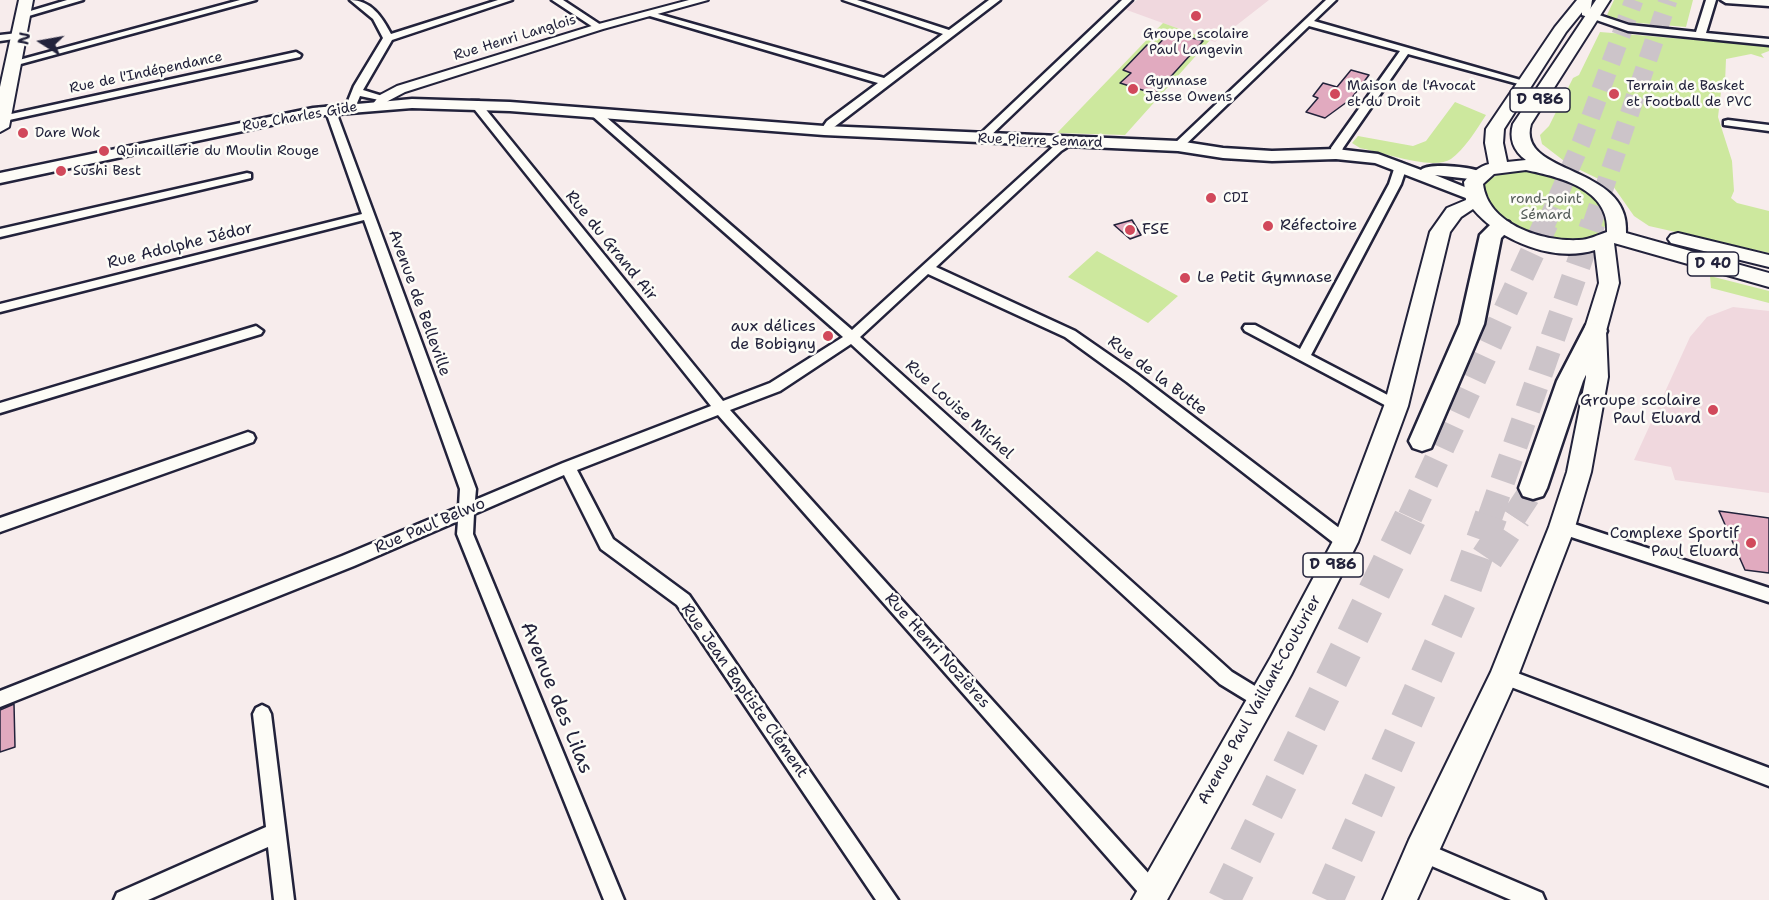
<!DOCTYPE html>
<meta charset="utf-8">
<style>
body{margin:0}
#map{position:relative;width:1769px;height:900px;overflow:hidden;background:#f7ecec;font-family:"Shantell Sans",sans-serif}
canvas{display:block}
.north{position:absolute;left:12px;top:12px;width:60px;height:60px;-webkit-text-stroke:4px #fdfcf7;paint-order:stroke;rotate:281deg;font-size:16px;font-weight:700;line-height:24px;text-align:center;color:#22223b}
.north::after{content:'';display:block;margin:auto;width:21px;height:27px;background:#22223b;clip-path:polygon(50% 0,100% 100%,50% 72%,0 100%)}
</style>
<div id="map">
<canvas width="1769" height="900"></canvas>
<div class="north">N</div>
</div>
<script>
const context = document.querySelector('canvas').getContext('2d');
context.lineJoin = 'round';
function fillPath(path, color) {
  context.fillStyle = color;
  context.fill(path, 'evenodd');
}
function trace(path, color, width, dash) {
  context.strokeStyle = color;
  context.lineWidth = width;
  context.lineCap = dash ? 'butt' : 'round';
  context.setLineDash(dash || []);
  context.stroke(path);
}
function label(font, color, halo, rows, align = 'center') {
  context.font = font + ' "Shantell Sans",sans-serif';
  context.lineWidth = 5;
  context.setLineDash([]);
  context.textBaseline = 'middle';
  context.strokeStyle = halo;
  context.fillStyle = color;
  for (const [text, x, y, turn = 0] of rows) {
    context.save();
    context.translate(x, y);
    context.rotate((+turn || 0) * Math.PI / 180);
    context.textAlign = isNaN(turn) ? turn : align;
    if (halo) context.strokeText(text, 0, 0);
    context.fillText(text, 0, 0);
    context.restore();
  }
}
fillPath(new Path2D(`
 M1137,0H1269L1215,42L1124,9Z
 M1733,307L1769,311V493L1675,480L1671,467L1634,460L1690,337L1707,317Z`), '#f0d8de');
fillPath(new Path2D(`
 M1614,0H1693L1686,27L1616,21L1607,15Z
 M1163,23L1210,40L1125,135L1057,133Z
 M1600,32L1769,46V51L1761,54L1764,58L1751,54L1726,59L1725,83H1722L1718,117L1732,161L1734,191L1731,198L1737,203L1769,211V253L1649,226L1634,216L1613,186L1568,164L1542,144L1540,135L1549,126L1573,78L1579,75Z
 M1455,102L1486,115C1477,129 1464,150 1451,159C1433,171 1381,152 1360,148L1352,143L1358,136L1413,146L1426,141Z
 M1522,170C1556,177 1597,184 1607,222C1593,262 1511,233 1491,210C1487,205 1485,195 1482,188L1485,181L1504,172Z
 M1097,251L1178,296L1148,323L1068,277Z
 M1710,276L1769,291V303L1711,288Z`), '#cde89e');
const building = new Path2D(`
 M1170,32L1203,41L1155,94L1120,83L1131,73L1123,70L1147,45L1155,48Z
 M1351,70L1369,75L1351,99L1325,118L1306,112L1318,98L1313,96L1323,83L1337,87Z
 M1132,220L1141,235L1130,239L1114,225Z
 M1719,511L1769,518V573L1745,570Z
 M14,704L15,747L0,752V710Z`);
fillPath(building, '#e1aabf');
trace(building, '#22223b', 1.5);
trace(new Path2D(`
 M1546,224L1581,143L1634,0
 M1592,224L1668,0`), '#ccc4c9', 19, [19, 10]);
trace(new Path2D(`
 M1410,517L1546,223
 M1490,517L1593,223
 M1514,517L1533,488`), '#ccc4c9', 25, [25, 13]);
trace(new Path2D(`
 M1487,558L1515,516
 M1224,900L1411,516
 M1327,900L1463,594L1491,516`), '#ccc4c9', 33, [33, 16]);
const minor = new Path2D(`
 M67,0H83L22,18L17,15Z
 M240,0H256L17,65L8,63Z
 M350,0C371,0 382,17 391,34L498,0H512L392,40L363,90L389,98L384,101L360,96L355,108L351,109L346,106L354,86L383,38L373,19Z
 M552,0H563L604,27L596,29Z
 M843,0H857L949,30L989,0H1000L825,134L820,131L827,121L878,83L643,14L651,12L884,78L943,34Z
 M1122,0H1132L985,141H977V137Z
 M1326,0H1336L1314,21L1531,83L1526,86L1408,54L1343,148L1340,156H1332L1331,148L1400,51L1309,26L1182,148H1174V144Z
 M1582,0H1592L1590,12L1629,25L1696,32L1706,0H1716L1706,33L1769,39V45L1628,31L1582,15Z
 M1721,0H1769V6L1726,3Z
 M18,33L23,36L21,38L0,41V35Z
 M296,52L301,55L300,57L0,122L2,116Z
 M471,101H479L723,401L770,383L843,337L590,114V110H598L852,330L1053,147L1064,140H1072V144L1061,151L936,267L1075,331L1137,374L1351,537L1353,542L1351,547L1345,549L1339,547L1127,382L1065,337L928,274L860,337L1232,672L1268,694L1271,700L1268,706L1262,708L1256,706L1220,684L851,344L780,391L730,410L1160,886L1163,893L1160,900H1145L718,415L577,470L613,539L689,595L898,900H876L677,605L601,549L564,475L474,514L473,534L624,900H604L457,534L458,521L354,566L0,707V691L342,556L459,507L460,489L364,220L0,312V304L362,214L325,109L326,107L335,109L476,489L475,500L563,463L711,406L471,105Z
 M1728,120L1769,125V131L1724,125V121Z
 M1401,163L1407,166L1401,184L1311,355L1401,402L1403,406L1396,411L1245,331L1243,328L1245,325H1255L1300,349L1389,184L1395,166Z
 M247,173L251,174V178L0,237V229Z
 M256,326L263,331L261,334L0,413V403Z
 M248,432L253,434L255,438L253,442L0,532V518Z
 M1562,520L1769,588V602L1556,532L1554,527L1556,522Z
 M1504,668L1769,768V786L1498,682L1495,676L1498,670Z
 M262,705L268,708L271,714L294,900H274L268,847L148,900H114L117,893L266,827L253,714L256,708Z
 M1420,841L1542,893L1545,900H1511L1413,858L1410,851L1413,844Z`);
const tertiary = new Path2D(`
 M689,0H708L603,29L405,92L388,101L382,108H374L372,105L380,95L397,86L595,25Z`);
const secondary = new Path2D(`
 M412,99L510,102L824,126L1178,141L1223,148L1272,151L1336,149L1378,154L1421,170C1428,162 1480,167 1487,175L1479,180L1435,175L1477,192L1479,195L1477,198L1471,200L1375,163L1336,159L1272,161L1223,158L1178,151L824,135L510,111L412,108L313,116L0,183V173L313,108Z`);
const primary = new Path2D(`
 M19,0H33L9,127L0,132V87Z
 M1577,0H1592L1566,32L1504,129L1503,143L1507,162L1526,160C1513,151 1509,138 1513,124L1596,0H1610L1531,124C1516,176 1631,164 1626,233L1769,273V287L1614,243L1619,283L1606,331L1608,377L1591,472L1575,527L1518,676L1417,900H1383L1409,840L1491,672L1549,527L1567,472L1586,377L1584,331L1599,283L1595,250C1554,263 1500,241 1473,209L1461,217L1450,232L1408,406L1358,542L1291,675L1167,900H1132L1271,657L1333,541L1384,406L1430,232L1447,208L1466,200L1464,182C1470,174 1480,166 1489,164L1485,143L1486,129L1555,27ZM1526,170C1560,177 1610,189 1607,232C1598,235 1588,240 1579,240C1543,242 1488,225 1483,184L1494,174Z
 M1678,233L1769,255V267L1671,243L1668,239L1671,235Z`);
const motorway = new Path2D(`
 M1501,220L1509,222L1512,227L1501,238L1484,324L1431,448L1422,451L1413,448L1409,441L1460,324L1480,235L1493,222Z
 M1595,323L1604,325L1607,331L1583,381L1547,488L1543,496L1533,499L1523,496L1519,488L1557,381L1586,325Z`);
trace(minor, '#22223b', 5);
trace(tertiary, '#22223b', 4);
trace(secondary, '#22223b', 5);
trace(primary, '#22223b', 4);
trace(motorway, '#22223b', 5);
fillPath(minor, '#fdfcf7');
fillPath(tertiary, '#fdfcf7');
fillPath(secondary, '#fdfcf7');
fillPath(primary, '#fdfcf7');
fillPath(motorway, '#fdfcf7');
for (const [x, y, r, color] of [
 [1196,16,6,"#d1495b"],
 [1133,89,6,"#d1495b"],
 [1335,94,6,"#d1495b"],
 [1614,94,6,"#d1495b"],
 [23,133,6,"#d1495b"],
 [104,151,6,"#d1495b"],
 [61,171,6,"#d1495b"],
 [1211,198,6,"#d1495b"],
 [1268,226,6,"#d1495b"],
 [1130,230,6,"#d1495b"],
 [1185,278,6,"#d1495b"],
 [828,336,6,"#d1495b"],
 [1713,410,6,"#d1495b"],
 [1751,543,6,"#d1495b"]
]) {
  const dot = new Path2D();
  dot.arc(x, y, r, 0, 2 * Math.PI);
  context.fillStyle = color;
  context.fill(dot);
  trace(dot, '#fdfcf7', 2);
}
label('14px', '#22223b', '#fdfcf7', [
 ["Groupe scolaire",1196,34,"center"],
 ["Paul Langevin",1196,50,"center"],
 ["Gymnase",1145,81],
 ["Jesse Owens",1145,97],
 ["Maison de l'Avocat",1347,86],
 ["et du Droit",1347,102],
 ["Terrain de Basket",1626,86],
 ["et Football de PVC",1626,102],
 ["Dare Wok",35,133],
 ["Quincaillerie du Moulin Rouge",116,151],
 ["Sushi Best",73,171],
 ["CDI",1223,198]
], 'left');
label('14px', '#22223b', '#fdfcf7', [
 ["Rue Henri Langlois",515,38,-17],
 ["Rue de l'Indépendance",146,73,-12],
 ["Rue Charles Gide",300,117,-10],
 ["Rue Pierre Semard",1040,141,2]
]);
label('14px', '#555d59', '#fdfcf7', [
 ["rond-point",1546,199],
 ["Sémard",1546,215]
]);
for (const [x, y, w] of [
 [1540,100,60],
 [1713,264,51],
 [1333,565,60]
]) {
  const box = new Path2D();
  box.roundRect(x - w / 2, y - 12, w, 24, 4.5);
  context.fillStyle = '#fdfcf7';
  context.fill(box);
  trace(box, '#22223b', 1.5);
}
label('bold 15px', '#22223b', null, [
 ["D 986",1540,100],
 ["D 40",1713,264],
 ["D 986",1333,565]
]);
label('16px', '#22223b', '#fdfcf7', [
 ["Réfectoire",1280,226],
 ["FSE",1142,230],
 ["Le Petit Gymnase",1197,278],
 ["aux délices",816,327,"right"],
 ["de Bobigny",816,345,"right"],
 ["Groupe scolaire",1701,401,"right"],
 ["Paul Eluard",1701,419,"right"],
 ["Complexe Sportif",1739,534,"right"],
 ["Paul Eluard",1739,552,"right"]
], 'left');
label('16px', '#22223b', '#fdfcf7', [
 ["Rue Adolphe Jédor",180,246,-14],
 ["Rue du Grand Air",611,246,51],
 ["Avenue de Belleville",419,303,70],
 ["Rue de la Butte",1157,376,37],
 ["Rue Louise Michel",959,410,42],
 ["Rue Paul Belwo",430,526,-23],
 ["Rue Henri Nozières",937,651,48],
 ["Rue Jean Baptiste Clément",744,691,55],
 ["Avenue Paul Vaillant-Couturier",1260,700,-61]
]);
label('20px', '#22223b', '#fdfcf7', [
 ["Avenue des Lilas",556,698,68]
]);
</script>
